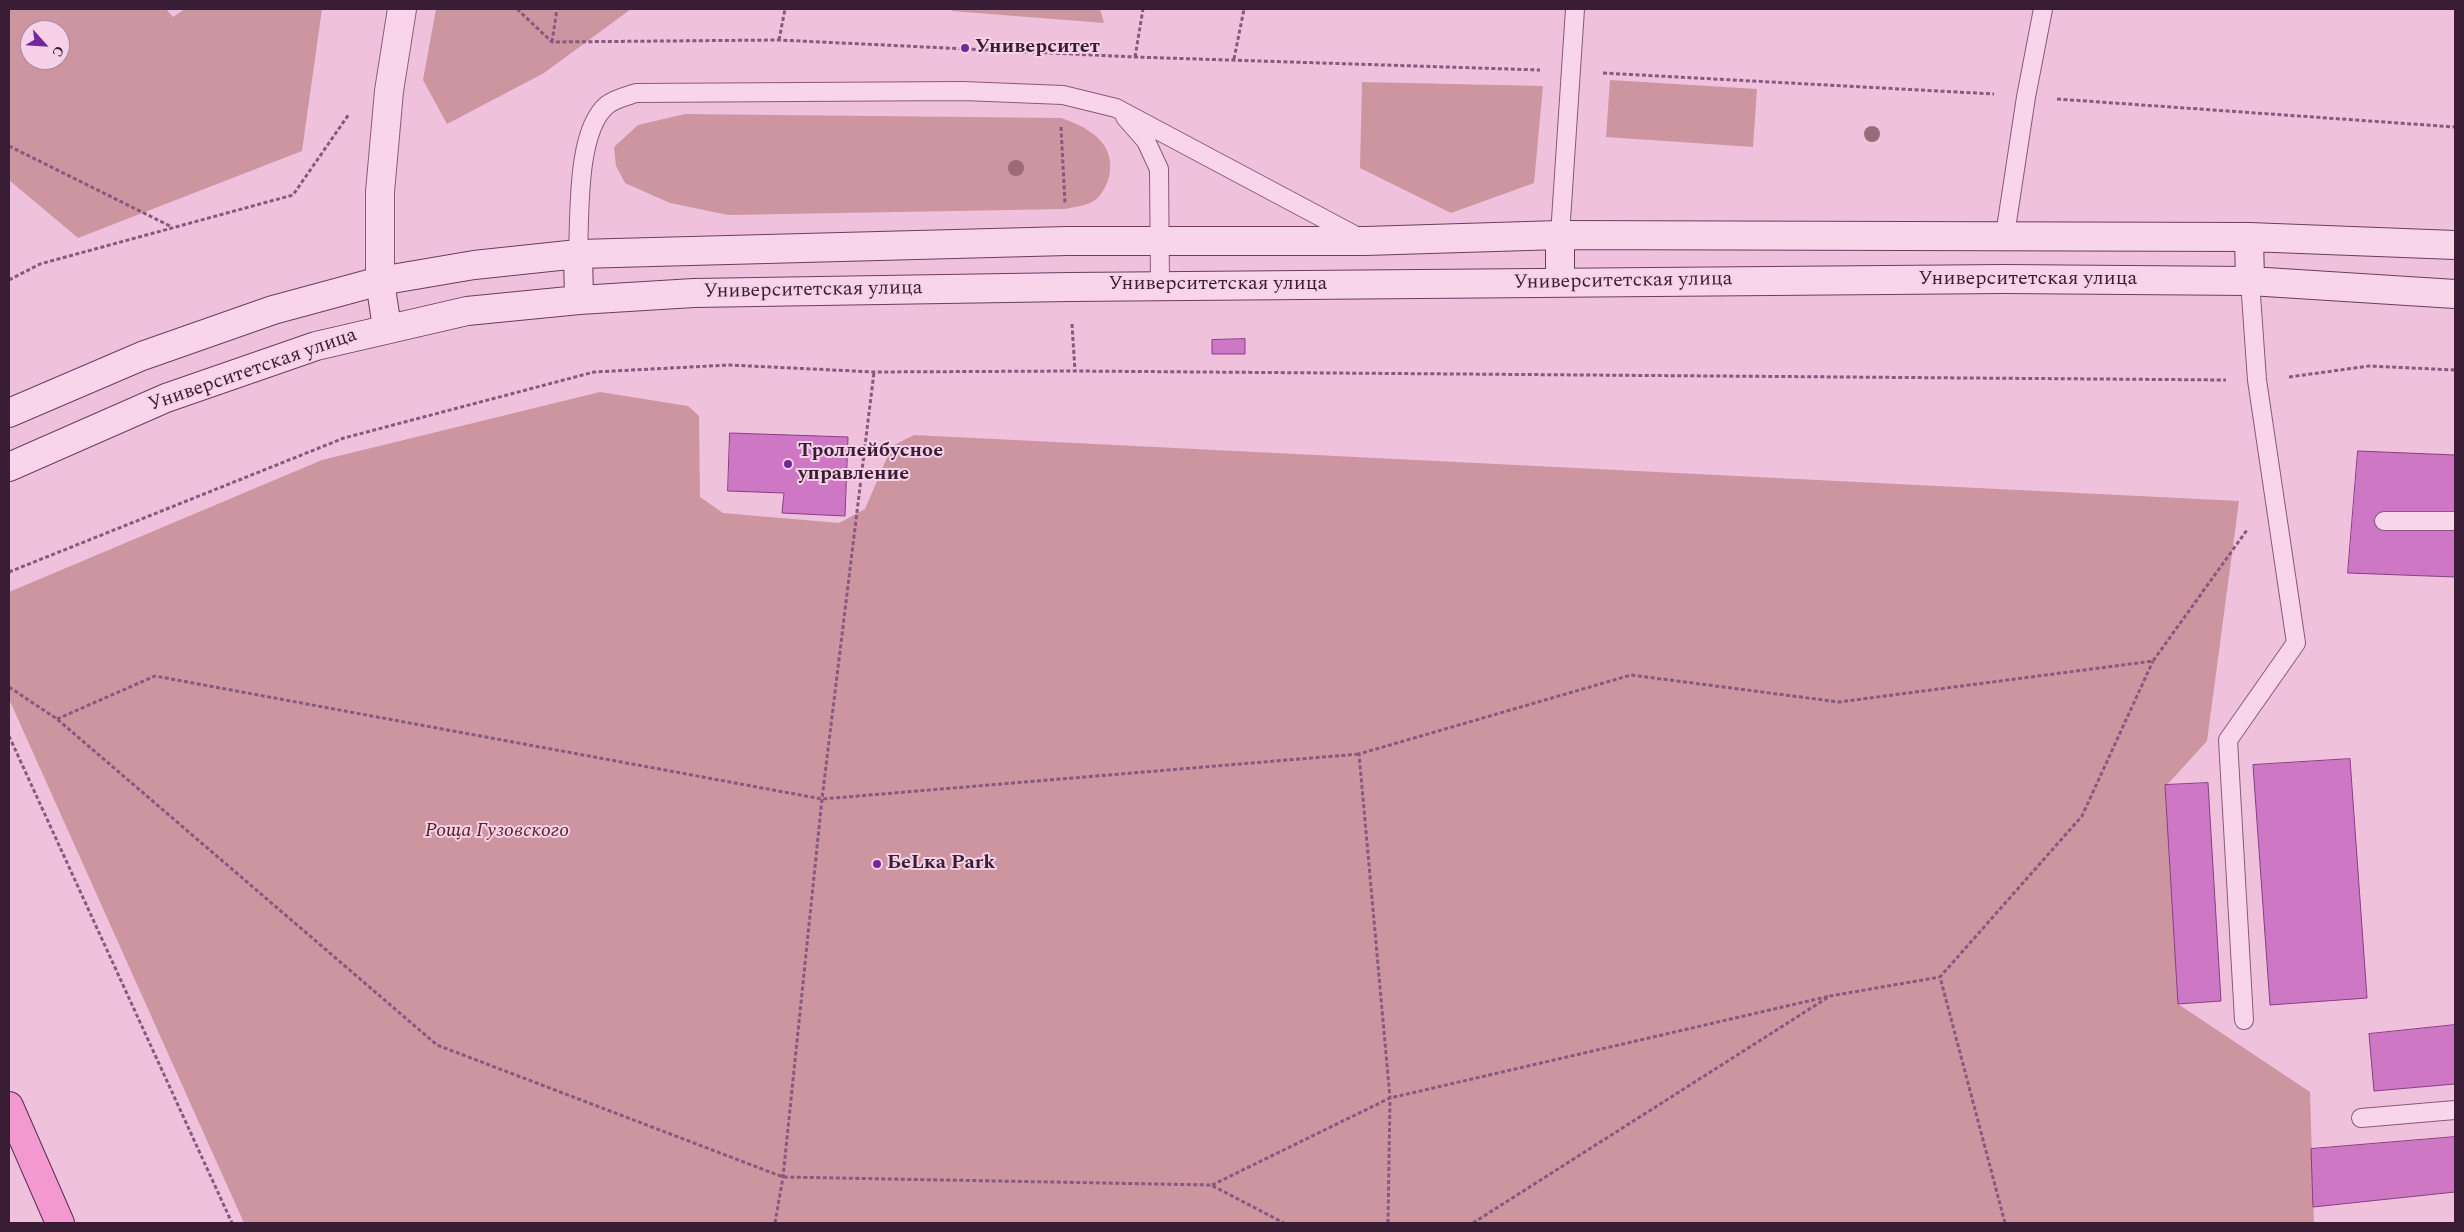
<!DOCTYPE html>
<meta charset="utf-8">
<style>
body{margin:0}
#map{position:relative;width:2464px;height:1232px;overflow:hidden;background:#efc1dd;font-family:Spectral,serif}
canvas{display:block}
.frame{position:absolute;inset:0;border:10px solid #381d34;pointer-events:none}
.north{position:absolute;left:20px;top:20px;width:50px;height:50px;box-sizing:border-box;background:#f6d1e8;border:1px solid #aa89a0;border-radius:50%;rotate:116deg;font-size:14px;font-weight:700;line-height:20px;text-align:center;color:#381d34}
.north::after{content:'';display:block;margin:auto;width:18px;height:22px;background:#742799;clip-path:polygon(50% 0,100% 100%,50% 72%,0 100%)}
</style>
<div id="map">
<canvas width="2464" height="1232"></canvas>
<div class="frame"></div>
<div class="north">С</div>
</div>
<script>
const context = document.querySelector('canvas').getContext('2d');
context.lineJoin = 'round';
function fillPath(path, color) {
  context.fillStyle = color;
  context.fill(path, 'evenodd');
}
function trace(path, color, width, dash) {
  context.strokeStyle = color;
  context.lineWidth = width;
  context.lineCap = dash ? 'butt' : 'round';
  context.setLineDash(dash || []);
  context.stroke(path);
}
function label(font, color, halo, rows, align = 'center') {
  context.font = font + ' Spectral,serif';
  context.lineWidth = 4;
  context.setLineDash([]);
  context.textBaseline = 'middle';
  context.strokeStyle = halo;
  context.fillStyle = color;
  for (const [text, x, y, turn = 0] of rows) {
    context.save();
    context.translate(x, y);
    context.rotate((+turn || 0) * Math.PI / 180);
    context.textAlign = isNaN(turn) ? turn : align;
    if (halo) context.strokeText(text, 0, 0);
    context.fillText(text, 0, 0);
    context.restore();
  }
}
fillPath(new Path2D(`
 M9,9H166L173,17L185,9H322L302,151L78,238L9,180ZM30,30H60V60H30Z
 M436,9H631L544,73L447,124L423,80Z
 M953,9H1100L1104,23L952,11Z
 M1610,80L1757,89L1753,147L1606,137Z
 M1362,82L1543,86L1534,183L1451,213L1360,168Z
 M685,114L1061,118C1088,127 1117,143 1109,177C1106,187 1101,197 1092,202C1085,206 1073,207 1065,209L728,215L670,203L625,183L616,166L614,147L638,125Z
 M600,392L688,406L699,416L700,497L723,513L839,523L865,509L892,446L914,435L2239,501L2207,741L2166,786L2178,1004L2310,1092L2314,1223H244L9,699V592L322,460Z`), '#cd95a0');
const building = new Path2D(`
 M1245,339V354H1212V340Z
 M730,433L848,437L845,516L782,513L784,493L728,491Z
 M2358,451L2455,455V577L2348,573Z
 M2350,759L2367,998L2270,1005L2253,765Z
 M2208,783L2221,1001L2178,1004L2165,785Z
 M2455,1025V1084L2374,1091L2369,1034Z
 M2455,1137V1192L2313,1207L2311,1149Z`);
fillPath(building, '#ce77c5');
trace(building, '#883e83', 1);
const lane = new Path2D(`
 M1125,117L1146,141L1159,169L1160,286
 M1560,235L1575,9
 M2005,235L2026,97L2043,9
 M578,254C580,215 576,131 607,105C614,99 627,96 636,93L963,91L1063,95L1116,108L1360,238
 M2384,521H2455
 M2244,1020L2228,740L2296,643L2257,380L2250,281
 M2361,1118L2455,1110`);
const street = new Path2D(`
 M380,281V192L389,91L402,9`);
const secondary = new Path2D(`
 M1560,235V282
 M2249,237L2250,281
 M578,254L579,300
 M380,281L387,328
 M9,413L142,356L273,310L380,281L474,265L578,254L1067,241H1365L1560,235L2249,237L2455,245
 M9,467L166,398L316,346L467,311L579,300L694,293L1070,287L2004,279L2250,281L2455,294`);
const primary = new Path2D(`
 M9,1106L60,1223`);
trace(lane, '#89587e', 20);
trace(street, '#89587e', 30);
trace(secondary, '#6a3c62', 30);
trace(primary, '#562d50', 30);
trace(new Path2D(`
 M517,9L552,42L779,40L1135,57L1540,70
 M779,40L785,9
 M552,42L557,9
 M1135,57L1143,9
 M1234,59L1244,9
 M1603,73L1994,94
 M2057,99L2455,127
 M1061,127L1065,203
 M9,146L172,227
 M9,280L40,264L293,195L349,114
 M1072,324L1075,371
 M2289,377L2369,366L2455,370
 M9,572L344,438L594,372L729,365L874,372L1075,371L2226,380
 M9,687L57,719L437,1045L783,1177L1211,1185L1284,1223
 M57,719L155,676L822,799L1359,754
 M9,736L232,1223
 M1212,1185L1390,1098L1830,996
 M775,1223L783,1177L822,799L874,372
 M1388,1223L1390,1098L1359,754L1631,675L1839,702L2153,661L2247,530
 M1473,1223L1830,996L1940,977
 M2005,1223L1940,977L2082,816L2153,661`), '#89587e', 3, [4, 2.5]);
trace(lane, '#f9d5eb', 18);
trace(street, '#f9d5eb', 28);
trace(secondary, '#f9d5eb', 28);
trace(primary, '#f398d1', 28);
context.fillStyle = '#9a6a79';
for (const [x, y] of [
 [1872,134],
 [1016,168]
]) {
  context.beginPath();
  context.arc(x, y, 8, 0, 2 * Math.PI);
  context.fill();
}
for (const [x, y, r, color] of [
 [965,48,5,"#742799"],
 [788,464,5,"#742799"],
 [877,864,5,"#742799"]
]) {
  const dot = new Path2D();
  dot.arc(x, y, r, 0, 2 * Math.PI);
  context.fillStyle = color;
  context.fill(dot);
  trace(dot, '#f6d1e8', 2);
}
label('bold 20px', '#381d34', '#f6d1e8', [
 ["Университет",975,48],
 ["Троллейбусное",798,452],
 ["управление",798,475],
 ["БeLка Park",887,864]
], 'left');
label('20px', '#381d34', '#f6d1e8', [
 ["Университетская улица",2028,280],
 ["Университетская улица",1623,282,-1],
 ["Университетская улица",1218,285],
 ["Университетская улица",813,291,-1],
 ["Университетская улица",253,371,-19]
]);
label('italic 20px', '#552327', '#f6d1e8', [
 ["Роща Гузовского",497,832]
]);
</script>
